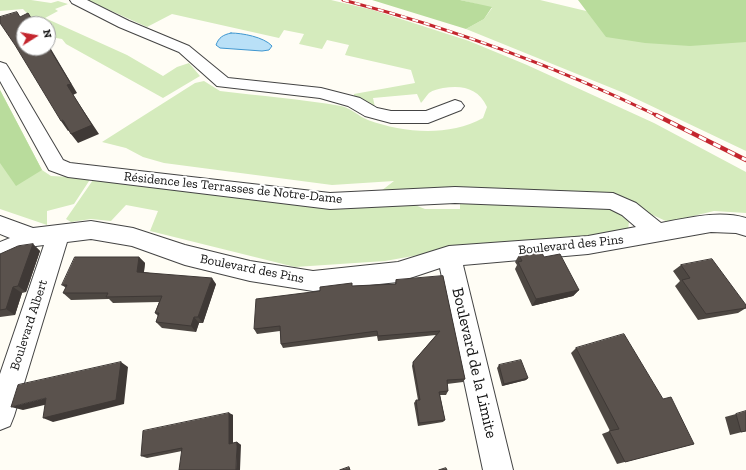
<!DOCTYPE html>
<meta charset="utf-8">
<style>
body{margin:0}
#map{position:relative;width:746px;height:470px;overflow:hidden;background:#fffdf5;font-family:"Zilla Slab",serif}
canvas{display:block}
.north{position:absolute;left:16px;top:16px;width:40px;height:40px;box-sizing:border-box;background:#fff;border:1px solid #a0a0a0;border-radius:50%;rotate:79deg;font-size:11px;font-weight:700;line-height:16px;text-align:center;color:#111}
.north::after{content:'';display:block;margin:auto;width:14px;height:18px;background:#c4262e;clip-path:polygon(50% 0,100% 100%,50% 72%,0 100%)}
</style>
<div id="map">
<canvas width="746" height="470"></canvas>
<div class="north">N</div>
</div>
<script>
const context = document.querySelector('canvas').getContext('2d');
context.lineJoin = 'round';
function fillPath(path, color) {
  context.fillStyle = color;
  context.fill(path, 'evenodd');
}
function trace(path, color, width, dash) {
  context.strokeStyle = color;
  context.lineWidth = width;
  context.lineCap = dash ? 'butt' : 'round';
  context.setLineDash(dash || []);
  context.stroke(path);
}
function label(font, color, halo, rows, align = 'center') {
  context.font = font + ' "Zilla Slab",serif';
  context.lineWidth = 4;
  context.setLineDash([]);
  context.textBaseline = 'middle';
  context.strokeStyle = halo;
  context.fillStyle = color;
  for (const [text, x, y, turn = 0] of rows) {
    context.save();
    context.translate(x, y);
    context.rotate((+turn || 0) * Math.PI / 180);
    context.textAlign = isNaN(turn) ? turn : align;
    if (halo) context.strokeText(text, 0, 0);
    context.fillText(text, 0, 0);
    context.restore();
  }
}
fillPath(new Path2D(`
 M0,0H31L51,3L58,1L68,4L55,9L58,11L45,18L127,55L163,76L177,67L189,63L200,76L163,98L66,44L62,39L50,37L48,35V24H37L23,9L0,11Z
 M87,0H331L373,10L469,41L527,65L654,123L746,172V213L714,211L668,222L646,212L627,198L524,191H381L394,181L332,185L164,163L143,157L126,148L102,142L195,83L204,81L220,91C260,96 301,99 341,106C351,108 358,116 368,120C404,133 448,137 483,118L487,107C478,88 463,85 443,88C439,89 433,90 429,93C426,96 424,100 421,103L417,94L373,98L375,107L354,96V94L415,83L411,70L345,55L349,45L327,40L322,49L299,44L304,34L284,30L279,38L172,14L147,27Z
 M460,0H540L624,20L746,0V151L624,93L466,29L484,19L492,8Z
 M0,90L42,170L51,176L91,178L74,204L47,211V225L0,209Z
 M93,180L407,202L425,209H460V203L605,206L619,213L629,222L628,230L619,235L464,247L385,261L295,267L150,231L158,211L126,205L111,221L91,219L71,222L66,219Z`), '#d5ebbd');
fillPath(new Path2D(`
 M372,0H460L492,7L484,19L466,29Z
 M578,0H746V42L690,46L645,43L606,37Z
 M0,90L42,170L16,186L0,163Z`), '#b9dc9c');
const water = new Path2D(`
 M231,33C242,33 264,37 272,46L269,50L262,51L220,48L216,45C219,37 223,35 231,33Z`);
fillPath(water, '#b9e0f7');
trace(water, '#3f96cf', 1);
const street = new Path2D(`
 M70,0H87L129,21L189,46L228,78L321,88L360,98L377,108L391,111H426L455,100L461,102L464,106L461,110L428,123H391L365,116L348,106L320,98L217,86L179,52L119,27L72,3Z
 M0,62L6,64L8,67L63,160L70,163L330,193L455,187L613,193L636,203L661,223C689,218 718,210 746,218V236L736,233L711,232L588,254L463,265L513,470H483L440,268L398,282L313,291L250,281L185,265L132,246L91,239L67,242L14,416L10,426L0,430V374L44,245L36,246L0,263V242L10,238L0,234V216L33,228L91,221L133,228L185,245L250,261L313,271L398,262L449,246L588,236L636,227L622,215L610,209L455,203L330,209L68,177L49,170L0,81Z`);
trace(street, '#444', 2);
fillPath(street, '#fff');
const railFar1 = new Path2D(`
 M343,0C452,28 557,67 658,116`);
const rail = new Path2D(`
 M656,115L746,160`);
trace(railFar1, '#c4262e', 3);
trace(rail, '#c4262e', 4.5);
trace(railFar1, '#fff', 2, [6]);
trace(rail, '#fff', 3, [8]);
fillPath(new Path2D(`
 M33,244L40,251L26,292L22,293L15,315L0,317V254Z
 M519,255L544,257L579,290L573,296L532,306L515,269L517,265L515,262Z
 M139,257L145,263L144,272L216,284L203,323H199L196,332L162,328L156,322L158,316L155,313L159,302L113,303L109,299L71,300L63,293L66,288L62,285Z
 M681,265L746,305V308L738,313L698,320L675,286L680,281L673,271Z
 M443,276L465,379L463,382L447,384L448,391L446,395H440L445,420L443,422L418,426L414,403L416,400H418L412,366L413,362L436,335L378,341L377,336L283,348L281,344L280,331L257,334L254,329L320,291L352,286L395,284L396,280Z
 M576,348L694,444L617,464L602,434L610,431L571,353Z
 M499,365L528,378L526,380L502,386L497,368Z
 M229,413L233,415V443L237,442L241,445L182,451L147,458L141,456Z
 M736,414L746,431L730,435L725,417Z`), '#4d4742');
fillPath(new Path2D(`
 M48,44L77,93L73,95L99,134L78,143L71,134L67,85L48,46Z
 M63,120L70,130L68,131L61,121Z
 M33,244L40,251L26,292L18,286Z
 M139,257L145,263L143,278L137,272Z
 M212,278L216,284L203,323L198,317Z
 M13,287L22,293L15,315L6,309Z
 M579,290L573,296L532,306L536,299Z
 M194,317L199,323L196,332L191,326Z
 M121,362L128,367L124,404L53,422L43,418Z
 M528,378L526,380L502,386L504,384Z
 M46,398L57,402L23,410L11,407Z
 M229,413L233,415V446L229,444Z
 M237,442L241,445L240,470H236Z`), '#3f3936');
const building = new Path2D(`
 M17,12L20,17L28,13L35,24H24V48H48V46L71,84L67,85L92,125L71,134L63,120L61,121L15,45L0,23V17Z
 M33,244L18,286L13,287L6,309L0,310V254L18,246Z
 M542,253L544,257L560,254L579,290L536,299L518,262L522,261L519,255Z
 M75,257H139L137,272L212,278L198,317H194L191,326L156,322L159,313H155L162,296L106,297L108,293H63L67,285H62Z
 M712,259L746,305V308L706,314L682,280L690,278L681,265Z
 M443,276L465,379L447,380L448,391L439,392L445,420L419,423L416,400H420L413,362L440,331L378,336L377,331L281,344L280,326L254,329L256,299L320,291V287L352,283V286L396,284V280Z
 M624,334L663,399L671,397L694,444L625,462L609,431L619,429L576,348Z
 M521,360L528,378L504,384L499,365Z
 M121,362L116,400L43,418L46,398L11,407L18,385Z
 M746,411V431L741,432L736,414Z
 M229,413V444L237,442L236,470H179L182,448L141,456L143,431Z
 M349,467L350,470H340Z
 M446,468L447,470H439Z`);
fillPath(building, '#5a524d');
trace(building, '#3f3936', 1);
label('13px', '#111', '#fff', [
 ["Résidence les Terrasses de Notre-Dame",233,188,6],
 ["Boulevard des Pins",571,245,-6],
 ["Boulevard des Pins",252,269,11],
 ["Boulevard Albert",29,325,-72]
]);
label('16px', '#111', '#fff', [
 ["Boulevard de la Limite",474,363,77]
]);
</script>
